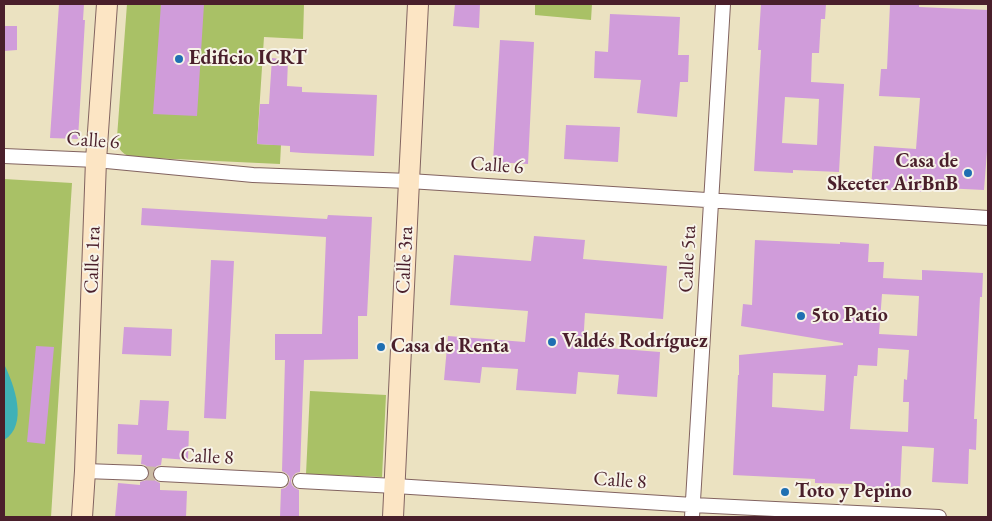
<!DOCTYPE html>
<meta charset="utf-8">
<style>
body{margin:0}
#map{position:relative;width:992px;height:521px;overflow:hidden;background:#ebe2c1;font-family:"EB Garamond",serif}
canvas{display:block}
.frame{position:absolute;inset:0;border:5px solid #4a1f2b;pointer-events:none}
</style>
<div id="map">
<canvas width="992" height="521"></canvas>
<div class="frame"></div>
</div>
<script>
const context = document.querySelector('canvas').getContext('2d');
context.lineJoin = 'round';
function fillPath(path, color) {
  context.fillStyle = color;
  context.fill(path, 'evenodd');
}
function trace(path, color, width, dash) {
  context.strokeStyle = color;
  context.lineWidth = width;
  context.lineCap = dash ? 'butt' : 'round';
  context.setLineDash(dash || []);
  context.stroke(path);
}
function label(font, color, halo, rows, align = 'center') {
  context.font = font + ' "EB Garamond",serif';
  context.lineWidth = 4;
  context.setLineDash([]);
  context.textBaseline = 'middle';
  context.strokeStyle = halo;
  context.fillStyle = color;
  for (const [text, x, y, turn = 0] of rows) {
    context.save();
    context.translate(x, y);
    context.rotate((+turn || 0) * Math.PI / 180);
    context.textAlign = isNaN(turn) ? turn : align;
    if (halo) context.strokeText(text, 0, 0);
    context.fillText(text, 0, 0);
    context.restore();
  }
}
fillPath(new Path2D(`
 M127,4H304L303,39L264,37L257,144L281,145L280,164L131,157C120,153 118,148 117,137Z
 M535,4H592L591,20L535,15Z
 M4,179L72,183L51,517H4Z
 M310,391L386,395L382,477L306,474Z`), '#a9c166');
fillPath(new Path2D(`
 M4,364C14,384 29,425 4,440Z`), '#40b1b7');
fillPath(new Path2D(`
 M59,4H84L83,20H85L78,139L50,138Z
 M161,4H204L197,116L153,114Z
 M455,4H480L479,28L453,26Z
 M761,4H826L825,19H821L819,53H812L811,82L844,84L839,172L793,170V173L754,171L761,50H758ZM785,97L819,99L817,145L782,143Z
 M890,4H919V7L988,10V138L984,190L923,187V192L871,189L874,146L916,149L920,98L879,96L881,69H887Z
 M610,14L680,17L678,55H689L688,82H680L677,117L637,113L641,80L594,78L595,51L608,52Z
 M4,26H17V50L4,51Z
 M500,40L534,42L528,164L493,162Z
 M272,58L288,60L287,86L302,87V92L377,95L374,156L303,153L290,152V146L257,144L260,104H269Z
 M566,125L620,127L618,162L564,159Z
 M142,208L327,219L328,215L372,217L367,316H358V359L304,360L300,472L296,473L293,476L291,481L292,485L295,488L299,490V517H280L281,489L285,488L288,485L290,480L289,476L286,473L282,471L285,360H275V334H322L326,237L141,225Z
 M534,236L585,240L583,259L667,266L663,319L585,313L583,346L660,352L657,397L617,394L619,375L578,372L576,394L516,390L518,369L482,367L480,383L444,380L448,336L525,342L528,311L450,305L454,255L531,261Z
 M755,240L840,244V242L869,244L868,262H884L883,278L922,280V270L983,273L982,297H980L974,419H977L976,450L969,449L968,484L932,482L934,448L902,446L900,491L855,489V484L815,483V479L733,475L738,375H739V355L843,345V343L741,326L743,304L752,305ZM882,294L919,296L917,336L879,334ZM878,348L909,350L907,380L904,379L903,402H909L908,432L850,429L854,376H857L858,365L877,366ZM773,373L826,375L824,411L772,407Z
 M211,260L234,261L226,419L204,418Z
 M124,327L172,329L171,356L122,354Z
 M36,346L54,347L45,444L27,442Z
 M140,400L169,401L167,430L189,431L188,460L162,458L161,465L157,466L154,469L152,474L153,478L156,481L160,483V490L187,491L186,517H115L118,483L140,485V482L146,480L149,477L150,474L148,468L145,465L141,464L142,455L117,454L118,424L138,425Z`), '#d09cda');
trace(new Path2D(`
 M141,473L161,474`), '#cbbba3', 14, [14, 7]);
const street = new Path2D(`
 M4,156L96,160L253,175L409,181L988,218
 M85,471L141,473
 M161,474L281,480
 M300,481L395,486L693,505L939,517
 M692,517L723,4`);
const secondary = new Path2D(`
 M82,517L85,471L96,160L107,4
 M393,517L409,181L418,4`);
trace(street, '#826360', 16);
trace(secondary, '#826360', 22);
trace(street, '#fff', 14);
trace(secondary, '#fce5c4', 20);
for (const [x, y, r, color] of [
 [179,59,5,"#1f6fb2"],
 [968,173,5,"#1f6fb2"],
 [801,316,5,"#1f6fb2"],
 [552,342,5,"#1f6fb2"],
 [381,347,5,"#1f6fb2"],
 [785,492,5,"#1f6fb2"]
]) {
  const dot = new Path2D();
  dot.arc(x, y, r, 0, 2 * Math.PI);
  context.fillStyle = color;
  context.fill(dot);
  trace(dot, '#f7f3e8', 2);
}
label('bold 20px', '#4a1f2b', '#f7f3e8', [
 ["Edificio ICRT",189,59],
 ["Casa de",958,162,"right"],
 ["Skeeter AirBnB",958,185,"right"],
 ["5to Patio",811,316],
 ["Valdés Rodríguez",562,342],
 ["Casa de Renta",391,347],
 ["Toto y Pepino",795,492]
], 'left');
label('20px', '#4a1f2b', '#f7f3e8', [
 ["Calle 6",93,141,4],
 ["Calle 6",497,166,4],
 ["Calle 5ta",688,259,-87],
 ["Calle 1ra",93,260,-88],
 ["Calle 3ra",405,260,-87],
 ["Calle 8",207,457,3],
 ["Calle 8",620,481,4]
]);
</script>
